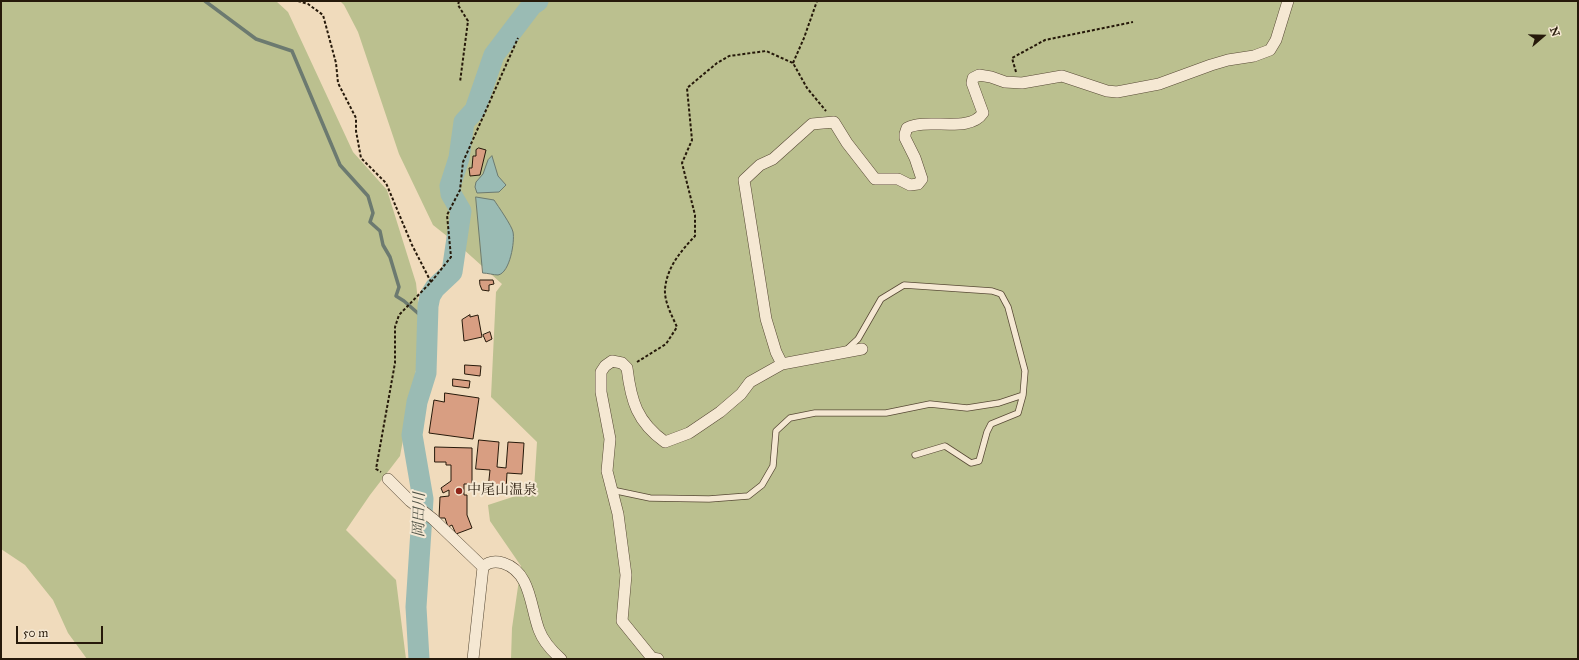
<!DOCTYPE html>
<meta charset="utf-8">
<style>
body{margin:0}
#map{position:relative;width:1579px;height:660px;overflow:hidden;background:#f0dbbc;font-family:"IM FELL Great Primer",serif}
canvas{display:block}
.frame{position:absolute;inset:0;border:2px solid #26190a;pointer-events:none}
.north{position:absolute;left:1523px;top:16px;width:40px;height:40px;-webkit-text-stroke:3px #f5e8d3;paint-order:stroke;rotate:70deg;font-size:11px;font-weight:700;line-height:16px;text-align:center;color:#26190a}
.north::after{content:'';display:block;margin:auto;width:14px;height:18px;background:#26190a;clip-path:polygon(50% 0,100% 100%,50% 72%,0 100%)}
.scale{position:absolute;left:16px;top:626px;width:87px;height:18px;box-sizing:border-box;border:2px solid #26190a;border-top:0;padding-left:5px;font-size:12px;line-height:14px;white-space:nowrap;color:#26190a;-webkit-text-stroke:3px #f5e8d3;paint-order:stroke}
</style>
<div id="map">
<canvas width="1579" height="660"></canvas>
<div class="frame"></div>
<div class="north">N</div>
<div class="scale">50 m</div>
</div>
<script>
const context = document.querySelector('canvas').getContext('2d');
context.lineJoin = 'round';
function fillPath(path, color) {
  context.fillStyle = color;
  context.fill(path, 'evenodd');
}
function trace(path, color, width, dash) {
  context.strokeStyle = color;
  context.lineWidth = width;
  context.lineCap = dash ? 'butt' : 'round';
  context.setLineDash(dash || []);
  context.stroke(path);
}
function label(font, color, halo, rows, align = 'center') {
  context.font = font + ' "IM FELL Great Primer","Noto Serif JP",serif';
  context.lineWidth = 4;
  context.setLineDash([]);
  context.textBaseline = 'middle';
  context.strokeStyle = halo;
  context.fillStyle = color;
  for (const [text, x, y, turn = 0] of rows) {
    context.save();
    context.translate(x, y);
    context.rotate((+turn || 0) * Math.PI / 180);
    context.textAlign = isNaN(turn) ? turn : align;
    if (halo) context.strokeText(text, 0, 0);
    context.fillText(text, 0, 0);
    context.restore();
  }
}
fillPath(new Path2D(`
 M1,1H276L288,12L353,152L387,190L416,283L422,338L400,456L370,495L346,530L396,580L406,659H87L68,633L53,600L25,565L1,549Z
 M340,1H1578V659H511L512,628L521,566L490,521L488,505L534,490L537,442L491,397L496,292L502,284L462,248L433,225L399,154L358,32L344,5Z`), '#bbc08f');
const water = new Path2D(`
 M492,156L498,176L506,185L499,192L477,193L475,187L476,182L483,174L488,160Z
 M476,197L494,200C498,206 512,226 513,232C515,241 510,273 498,275C494,275 487,273 483,273Z`);
fillPath(water, '#9abbb4');
trace(water, '#6c7a70', 1);
trace(new Path2D(`
 M205,1L256,39L292,51L340,165L368,196L373,213L370,222L380,231L383,245L390,257L399,287L396,296L404,301L428,322`), '#6c7a70', 3.5);
trace(new Path2D(`
 M419,659L416,607L423,499L412,435L417,402L426,373L428,306L430,296L435,288L452,272L461,211L451,194L450,186L459,158L464,122L475,110L494,55L532,5L538,1`), '#9abbb4', 21);
const building = new Path2D(`
 M479,148L486,150L480,175L470,176L469,168H472L473,156H476V150Z
 M480,280H493L494,284L489,285V291L482,290L480,285Z
 M470,315V317L478,315L482,337L464,341L462,320Z
 M490,332L492,339L486,342L483,335Z
 M465,365L481,366L480,376L465,374Z
 M453,379L470,381L469,388L453,386Z
 M445,393L479,398L473,439L429,433L434,400L444,402Z
 M479,440L499,442L497,467L506,468L508,442L524,443L522,474L507,473L506,490L488,489L490,470L476,469Z
 M435,447L472,448V484H464V495H467V515L472,528L456,534L452,525L448,527L445,518H439L440,497L449,496V490L443,493L441,488L451,481V465H446V462H435Z`);
fillPath(building, '#d89e82');
trace(building, '#26190a', 1);
const service = new Path2D(`
 M845,351L858,339L881,299L904,285L992,291L1001,294L1008,307L1025,371L1023,395
 M612,490L650,498L709,499L748,496L762,485L773,466L776,431L790,418L815,413H886L930,404L967,408L999,403L1023,395L1018,413L991,424L987,432L979,461L971,463L945,446L915,455`);
const minor = new Path2D(`
 M782,364L776,352L766,319L744,180L760,165L773,159L812,124L834,122L847,143L875,179H898L910,185L918,184L922,179L915,158L905,138V134L907,128C928,117 969,134 983,113L972,83L973,78L979,75L991,77L1005,82L1022,83L1062,76L1107,91L1117,92L1159,84L1211,65L1228,60L1254,56L1270,50L1276,40L1288,1
 M388,479L410,501L433,519L483,567L473,659
 M483,567C489,561 496,561 503,563C531,572 530,606 539,630C543,641 552,651 561,659
 M658,659L652,658L622,621L626,575L618,514L607,471L610,439L601,392V372L605,366L612,361L622,363L627,368C631,401 637,422 665,442L689,433L720,412L741,394L750,382L782,364L862,349`);
trace(service, '#584a36', 7);
trace(minor, '#584a36', 12);
trace(new Path2D(`
 M298,1L308,4L323,15L336,63L338,83L356,118V131L361,158L386,183L412,245L431,282L399,315L395,327V363L376,469L381,472
 M459,1L458,5L468,21L460,82
 M793,63L804,38L817,1
 M1016,72L1012,58L1045,40L1133,22
 M431,282L451,257L447,215L460,190L463,162L518,38
 M637,362L666,344L677,327C672,316 664,301 665,289C667,267 681,251 695,236V215L682,163L692,140L687,88L717,63L729,56L766,51L793,63L807,88L826,111`), '#26190a', 2, [3, 2]);
trace(service, '#f5e8d3', 5.5);
trace(minor, '#f5e8d3', 11);
for (const [x, y, r, color] of [
 [459,491,4,"#8f2418"]
]) {
  const dot = new Path2D();
  dot.arc(x, y, r, 0, 2 * Math.PI);
  context.fillStyle = color;
  context.fill(dot);
  trace(dot, '#f5e8d3', 1.5);
}
label('14px', '#26190a', '#f5e8d3', [
 ["中尾山温泉",467,491]
], 'left');
label('italic 15px', '#4f5246', '#f5e8d3', [
 ["岡田川",420,515,-89]
]);
</script>
